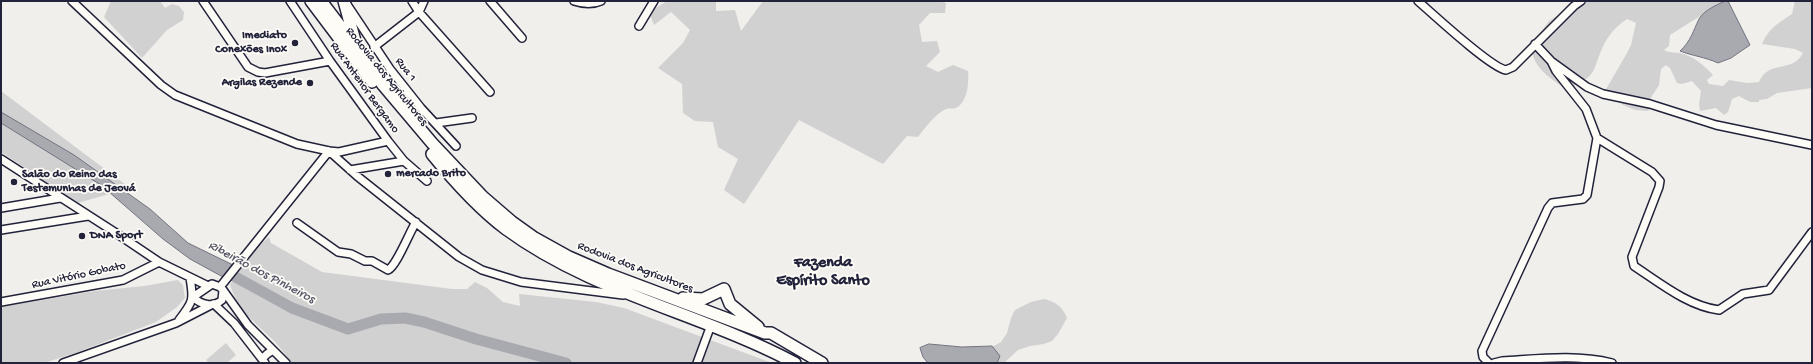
<!DOCTYPE html>
<meta charset="utf-8">
<style>
body{margin:0}
#map{position:relative;width:1813px;height:364px;overflow:hidden;background:#f0efec;font-family:"Gochi Hand",sans-serif}
canvas{display:block}
.frame{position:absolute;inset:0;border:2px solid #22223b;pointer-events:none}
</style>
<div id="map">
<canvas width="1813" height="364"></canvas>
<div class="frame"></div>
</div>
<script>
const context = document.querySelector('canvas').getContext('2d');
context.lineJoin = 'round';
function fillPath(path, color) {
  context.fillStyle = color;
  context.fill(path, 'evenodd');
}
function trace(path, color, width, dash) {
  context.strokeStyle = color;
  context.lineWidth = width;
  context.lineCap = dash ? 'butt' : 'round';
  context.setLineDash(dash || []);
  context.stroke(path);
}
function label(font, color, halo, rows, align = 'center') {
  context.font = font + ' "Gochi Hand",sans-serif';
  context.lineWidth = 3.5;
  context.setLineDash([]);
  context.textBaseline = 'middle';
  context.strokeStyle = halo;
  context.fillStyle = color;
  for (const [text, x, y, turn = 0] of rows) {
    context.save();
    context.translate(x, y);
    context.rotate((+turn || 0) * Math.PI / 180);
    context.textAlign = isNaN(turn) ? turn : align;
    if (halo) context.strokeText(text, 0, 0);
    context.fillText(text, 0, 0);
    context.restore();
  }
}
fillPath(new Path2D(`
 M111,1H160L165,8L172,4L179,6L184,12L183,20L167,30L142,58L104,17Z
 M667,1H716V11L735,10L741,31L763,1H939L946,3L945,13H930L919,25L922,42L937,41L940,52L926,66L938,72L953,65L968,71C969,82 968,102 956,108C953,109 949,108 946,109C935,114 925,128 918,137L907,136L883,164L799,120L744,204L724,190L738,159L718,147L713,122L695,121L683,113L682,84L658,68L683,43L690,30L671,12L654,25L649,12Z
 M1580,1H1724L1670,35L1669,46L1664,50C1669,53 1673,52 1679,53C1692,55 1704,65 1713,75L1707,80L1709,84L1723,86L1729,80L1747,83L1759,82C1769,59 1792,74 1803,53L1795,49L1762,44C1768,29 1778,23 1792,14L1795,1H1812V88L1777,93L1767,99L1759,100V102H1750L1739,96L1732,99L1728,112L1724,115L1716,108L1700,111L1699,104L1701,91L1692,81L1682,84L1677,83L1670,68L1666,65L1661,69L1659,85L1650,99V108L1648,111L1635,110L1623,105L1605,91L1627,53L1631,45L1636,23L1627,19C1612,29 1604,41 1598,59C1596,63 1595,69 1592,73C1587,81 1578,81 1572,88V94C1558,82 1534,72 1532,50L1538,47V36L1549,21Z
 M1,91L130,188L78,203L1,152Z
 M269,237L271,243L322,272L452,289H467L475,282L487,288L503,302L520,306L519,294L596,302L624,308L772,363H292C286,356 281,348 274,341C255,322 239,312 230,285C241,268 253,249 269,237Z
 M178,280L183,285L185,298L177,307L156,322L78,352L44,363H1V307L95,291L144,286Z
 M1044,299C1056,302 1062,306 1067,318L1058,334L1052,341L1044,344L1030,346L1018,350L1004,363H980L992,347L1001,342L1007,333L1011,318L1015,310L1031,302Z
 M226,343L236,355L227,363H209L206,360Z`), '#d2d1d1');
const water = new Path2D(`
 M1725,1H1728L1750,45L1731,58L1718,63C1705,57 1693,56 1680,51C1691,41 1693,31 1699,19C1704,10 1717,5 1725,1Z
 M1,112L74,155L150,209L188,243L233,265L223,277L190,259L163,239L101,185L1,123Z
 M929,344L962,347L992,346L1000,356L997,363H928L923,357L920,348Z`);
fillPath(water, '#a9a9b0');
trace(water, '#737381', 1);
trace(new Path2D(`
 M221,269L292,308L348,329L381,319L405,318L424,322L476,339L566,363`), '#a9a9b0', 11);
const street = new Path2D(`
 M72,1L161,85L175,95L297,144L329,151L357,176L459,257L482,270L521,282L623,295
 M203,1L248,67L258,72L265,73L330,61
 M290,1L330,61L388,141L404,161L427,181
 M412,1L419,12L490,92
 M490,1L522,38
 M574,1C583,4 592,5 601,1
 M1418,1C1434,15 1490,67 1506,70L1513,67L1574,6L1581,1
 M348,6L390,69L421,108L456,146
 M639,26L654,1
 M1535,44L1551,61L1587,87L1603,94L1650,104L1716,125L1812,145
 M374,47L419,12L424,1
 M1551,61L1556,71L1586,109L1597,138L1652,172L1660,181L1659,187L1632,257L1634,266C1660,283 1688,306 1719,310L1743,294L1769,290L1812,232
 M436,123L472,118
 M329,151L339,152L388,141
 M1,159L116,233L159,262L208,286
 M350,170L404,161
 M1,208L60,198
 M297,223L338,252L351,254L365,261H372L388,270C397,265 409,233 416,222
 M1,230L88,216
 M212,284L220,287L223,290L222,300C213,308 201,305 193,297Z
 M220,287L329,151
 M223,290L248,325L286,363
 M1,302L123,280L159,262
 M214,304L234,323L265,363
 M179,320C193,302 194,300 190,278
 M262,359L267,354L273,350
 M63,363L176,323L213,304
 M697,363L711,325
 M1489,363L1483,357L1482,351L1548,208L1552,203L1583,199L1587,195L1597,138
 M1494,363L1502,361C1538,359 1576,354 1612,363`);
const primary = new Path2D(`
 M311,1L372,82
 M321,1L357,48L383,85L432,143L483,197L512,222L533,237L569,257L608,274L765,333H771L822,363
 M344,1L355,41
 M432,154C454,181 478,208 506,229C593,293 701,313 795,363
 M683,298L703,299L724,289L730,304L758,327`);
trace(street, '#22223b', 10);
trace(primary, '#22223b', 14);
trace(street, '#fdfcf7', 7);
trace(primary, '#fdfcf7', 11);
for (const [x, y, r, color] of [
 [295,43,4,"#22223b"],
 [310,83,4,"#22223b"],
 [388,174,4,"#22223b"],
 [14,182,4,"#22223b"],
 [82,236,4,"#22223b"]
]) {
  const dot = new Path2D();
  dot.arc(x, y, r, 0, 2 * Math.PI);
  context.fillStyle = color;
  context.fill(dot);
  trace(dot, '#fdfcf7', 1.5);
}
label('bold 12px', '#22223b', '#fdfcf7', [
 ["Imediato",287,36,"right"],
 ["Conexões Inox",287,50,"right"],
 ["Argilas Rezende",302,83,"right"],
 ["mercado Brito",396,174],
 ["Salão do Reino das",22,175],
 ["Testemunhas de Jeová",22,189],
 ["DNA Sport",90,236]
], 'left');
label('12px', '#22223b', '#fdfcf7', [
 ["Rua 1",405,70,52],
 ["Rodovia dos Agricultores",386,77,51],
 ["Rua Antenor Bergamo",364,88,54],
 ["Rodovia dos Agricultores",635,268,21],
 ["Rua Vitório Gobato",79,276,-12]
]);
label('italic 13px', '#58586a', '#fdfcf7', [
 ["Ribeirão dos Pinheiros",261,273,28]
]);
label('bold 16px', '#22223b', '#fdfcf7', [
 ["Fazenda",823,264],
 ["Espírito Santo",823,282]
]);
</script>
